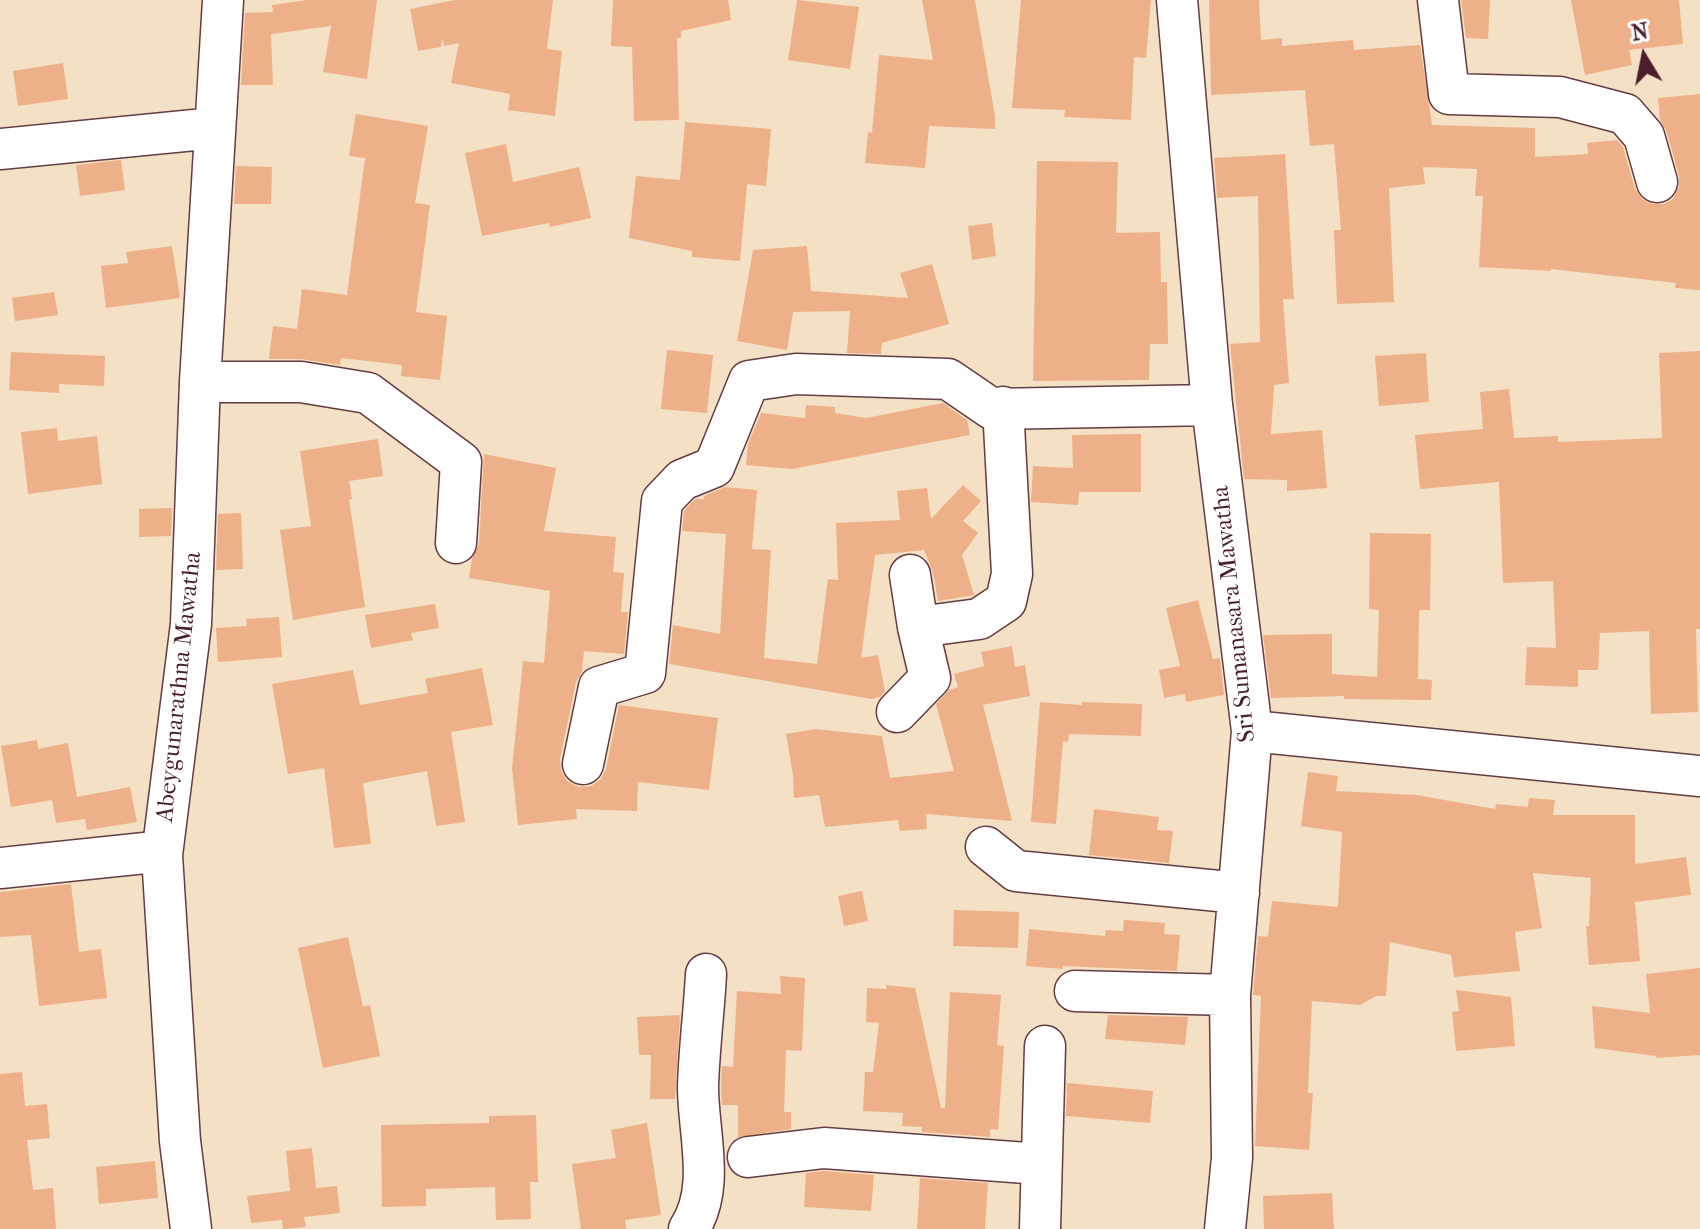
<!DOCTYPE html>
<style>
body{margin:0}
#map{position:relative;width:1700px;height:1229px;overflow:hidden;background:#f4e0c5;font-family:"IM FELL French Canon",serif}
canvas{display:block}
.north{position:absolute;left:1604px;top:16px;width:80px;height:80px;-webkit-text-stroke:6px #fff;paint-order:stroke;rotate:350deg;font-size:22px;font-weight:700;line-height:32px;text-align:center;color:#4a1f2b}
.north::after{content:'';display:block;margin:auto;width:28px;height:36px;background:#4a1f2b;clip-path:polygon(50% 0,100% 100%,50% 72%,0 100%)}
</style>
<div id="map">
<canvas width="1700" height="1229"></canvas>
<div class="north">N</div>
</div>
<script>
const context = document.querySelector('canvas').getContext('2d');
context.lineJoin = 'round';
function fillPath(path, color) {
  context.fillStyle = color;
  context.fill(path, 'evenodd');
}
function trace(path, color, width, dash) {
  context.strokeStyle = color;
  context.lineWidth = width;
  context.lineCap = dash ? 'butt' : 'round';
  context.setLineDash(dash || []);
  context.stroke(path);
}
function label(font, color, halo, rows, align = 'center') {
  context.font = font + ' "IM FELL French Canon",serif';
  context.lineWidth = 6;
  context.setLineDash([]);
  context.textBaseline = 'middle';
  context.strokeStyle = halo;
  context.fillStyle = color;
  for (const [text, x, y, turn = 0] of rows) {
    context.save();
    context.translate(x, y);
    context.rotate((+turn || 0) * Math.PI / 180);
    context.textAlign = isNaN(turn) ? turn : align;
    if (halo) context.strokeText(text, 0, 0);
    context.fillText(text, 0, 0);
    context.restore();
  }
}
fillPath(new Path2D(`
 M307,0H377L367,79L323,72L331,26L271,34L273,85H241L245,13L273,12L272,5Z
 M455,0H553L547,49L562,51L555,116L508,110L510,94L451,83L459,43L444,46L442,38L441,47L418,51L410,9Z
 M613,0H728L731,20L681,31V38H677L679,120L634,121L632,47L611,46Z
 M797,0L859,7L850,69L788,60Z
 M922,0H975L995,116V129L929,126L925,168L865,163L868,132L872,133L879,55L933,60Z
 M1021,0H1151L1146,58L1134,57L1131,120L1064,117L1065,110L1012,108Z
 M1209,0H1259L1261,40L1282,38V46L1353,40L1354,50L1420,45L1432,125L1535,128V157L1588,154L1587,143L1617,140L1623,147L1635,189L1642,199L1652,204H1664L1673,199L1679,187V176L1666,130L1660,120L1658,98L1700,94V290L1675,288L1676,283L1551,269V271L1479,267L1483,196H1475L1477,169L1423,167L1425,184L1389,188L1394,302L1337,304L1334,230H1341L1334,144L1310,146L1305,90L1211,95Z
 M1461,0H1490L1488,39L1466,38Z
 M1571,0H1679L1683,44L1629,50L1632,65L1585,75Z
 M63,63L68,99L18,106L13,71Z
 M356,114L428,126L415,203L430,205L416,312L447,316L440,380L401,376L402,365L341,358L340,365L301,359H269L273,326L297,329L302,289L347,295L365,158L349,156Z
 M685,122L771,129L766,186L747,184L740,261L692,257V251L629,238L636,176L680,180Z
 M506,144L513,182L579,167L591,218L550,227L549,223L482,236L465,153Z
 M1285,154L1294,299H1283L1289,383L1274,385L1271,434L1322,430L1327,488L1287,491V480L1244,479L1230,344L1260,342L1258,196L1217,198L1214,158Z
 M121,160L125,190L80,196L76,165Z
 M1037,161L1118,162L1116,233L1160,232L1161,282H1167L1168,344H1150L1149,380L1033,381Z
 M236,166L272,167L271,204H234Z
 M992,223L996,256L972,260L968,226Z
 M172,246L180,298L106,308L101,266L128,263L126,252Z
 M807,246L811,291L908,298L900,273L932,264L949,324L882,343L881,354L847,353L850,311L793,312L787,350L737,341L753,250Z
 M54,292L58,315L15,321L12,298Z
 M667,350L713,355L707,413L661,409Z
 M1700,351V629H1696L1698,712L1651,714L1649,631L1600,633L1598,670H1578V687L1525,685L1527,647L1556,648L1553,581L1503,583L1499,482L1420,489L1415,435L1483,429L1480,392L1509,389L1514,438L1558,436V442L1662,438L1659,353Z
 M11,352L105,356L104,386L59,384V393L9,390Z
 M1426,353L1429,402L1379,406L1375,356Z
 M943,403L967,420L970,435L792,469L746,465L748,444L761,413L805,418L806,405L835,407V413L866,418Z
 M57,428L58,441L97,436L102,484L28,494L21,432Z
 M1141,434V492H1079L1078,505L1031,502L1033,466L1073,468L1072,435Z
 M378,439L383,476L349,481L352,499H349L365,607L293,620L280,530L311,526L300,451Z
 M484,454L556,468L544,531L616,537L613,572L624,573L621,612H628L624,654L584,651L582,672L576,682L560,759L561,770L567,781L579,787L591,786L601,779L606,769L619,705L718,718L709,790L638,782L637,811L576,809L577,819L518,825L512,768L523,661L544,663L550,591L469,578L472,559L479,544Z
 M963,485L981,501L963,521L978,533L962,555L974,595L938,601L933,572L924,550L875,555L861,658L878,655L885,691L880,697L871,699L669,664L673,625L720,634L726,534L682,531L684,511L695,499H704V496L725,487L757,490L752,549L771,550L764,658L817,664L828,579L838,580L836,523L900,520L897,491L927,488L931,519Z
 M172,508L171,536L139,537V509Z
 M241,513L243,569L216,570L218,514Z
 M1370,533L1431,534L1430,610H1419L1418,679L1432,680L1431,700L1344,699V696L1271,698L1263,635L1332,634V674L1377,677L1379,610L1369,609Z
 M1198,600L1213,659L1220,658L1224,695L1186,702L1185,694L1164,698L1159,670L1180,666L1166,608Z
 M435,604L439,628L411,633L413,640L371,648L365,615Z
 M279,617L282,657L218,662L216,628L247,626L246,619Z
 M1012,646L1015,667L1025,665L1030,696L983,705L1012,821L926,814L927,829L900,831L898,820L825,827L819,795L794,798L793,775L786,734L815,729L882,736L890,778L954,771L936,704L949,690L958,687L954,674L984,666L981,652Z
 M482,668L493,725L451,732L465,822L436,826L427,771L363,783L371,844L334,848L324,768L288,774L272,684L353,670L360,705L428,693L425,679Z
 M1040,702L1082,705V702L1142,704L1141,736L1069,734L1068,742L1063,741L1056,824L1031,822Z
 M37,740L38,749L68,743L77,797L130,787L137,822L87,830L85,819L56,823L52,800L11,807L1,746Z
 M1308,772L1338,776L1336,791L1416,795L1495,809L1496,804L1528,807L1529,798L1555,800L1553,815H1635V864L1686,857L1691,895L1635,902L1640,961L1589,965L1586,926H1589L1591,878L1533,873L1542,928L1515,932L1520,971L1454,977L1451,955L1390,942L1386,996H1376L1360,1005L1312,1001L1308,1093H1313L1309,1150L1255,1146L1261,996L1253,995L1258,936L1268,937L1272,901L1338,907L1342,832L1301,826Z
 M1094,809L1159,817L1157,830L1173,831L1169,863L1089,855Z
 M71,884L79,952L101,949L107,998L39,1006L31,935L0,937V892Z
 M862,891L868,921L844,926L838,896Z
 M954,910L1019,912L1018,948L953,946Z
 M1124,920L1165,923L1164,934L1180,935L1177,971L1063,966V969L1026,966L1029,929L1105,936L1106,930L1123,931Z
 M348,937L363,1007L370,1005L380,1056L323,1068L298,948Z
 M1700,968V1055L1656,1058V1056L1595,1048L1592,1006L1650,1013L1646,974Z
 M780,976L805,978L802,1051L786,1050L784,1112H791V1129L738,1137V1105H722L721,1087L722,1066L733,1067L737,991L781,994Z
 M886,985L915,988L941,1108H945L950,992L1001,995L997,1045L1004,1046L998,1130L990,1129V1137L922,1132V1127L902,1126L903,1113L863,1111L865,1072H873L879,1023L866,1022L867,988L887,989Z
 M1456,990L1511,997L1515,1046L1456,1051L1452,1012L1459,1011Z
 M680,1015L675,1099H650L651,1055H639L637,1017Z
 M1108,1015L1188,1017L1185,1045L1105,1039Z
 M22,1072L25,1106L47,1104L50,1138L27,1140L33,1190L53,1188L56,1229H0V1074Z
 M1067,1083L1153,1091L1150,1123L1066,1116Z
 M536,1115L538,1182H530L531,1219L496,1220L495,1187L426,1189V1206L382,1207L381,1125L489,1123V1116Z
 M647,1123L661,1215L625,1220L626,1229H581L572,1164L616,1158L611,1130Z
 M312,1148L316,1188L337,1186L340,1213L304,1217L306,1227L283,1229L282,1220L251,1223L247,1196L290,1191L286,1151Z
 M155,1161L158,1198L99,1204L96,1167Z
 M824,1171L874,1175L871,1211L804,1207L806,1173Z
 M920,1178L988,1183L985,1229H917Z
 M1332,1193L1334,1229H1264L1263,1196Z`), '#eeb088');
const minor = new Path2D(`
 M1177,0L1212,405L1252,731L1230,995L1232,1158L1225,1229
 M1438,0L1449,94L1560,97L1625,114L1644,136L1657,182
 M0,149L215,128
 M200,382H301L368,393L461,462L456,543
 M918,627L979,619L1006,601L1012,574L1003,407
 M897,712L930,678L918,627L910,575
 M1252,731L1700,776
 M583,764L599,687L645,673L662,501L682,480L714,467L749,381L796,374L948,379L992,409L1212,405
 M986,847L1016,871L1239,893
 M0,868L145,853L162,855
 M1075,991L1230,995
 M748,1157L824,1148L1040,1164
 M191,1229L180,1141L162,855L191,624L200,382L223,0
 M689,1229C716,1188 698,1133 698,1087C699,1050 704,1012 706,974
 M1040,1229L1045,1046`);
trace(minor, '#643c42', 43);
trace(minor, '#fff', 40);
label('24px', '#4a1f2b', '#fff', [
 ["Sri Sumanasara Mawatha",1235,614,-96],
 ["Abeygunarathna Mawatha",180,687,-84]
]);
</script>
